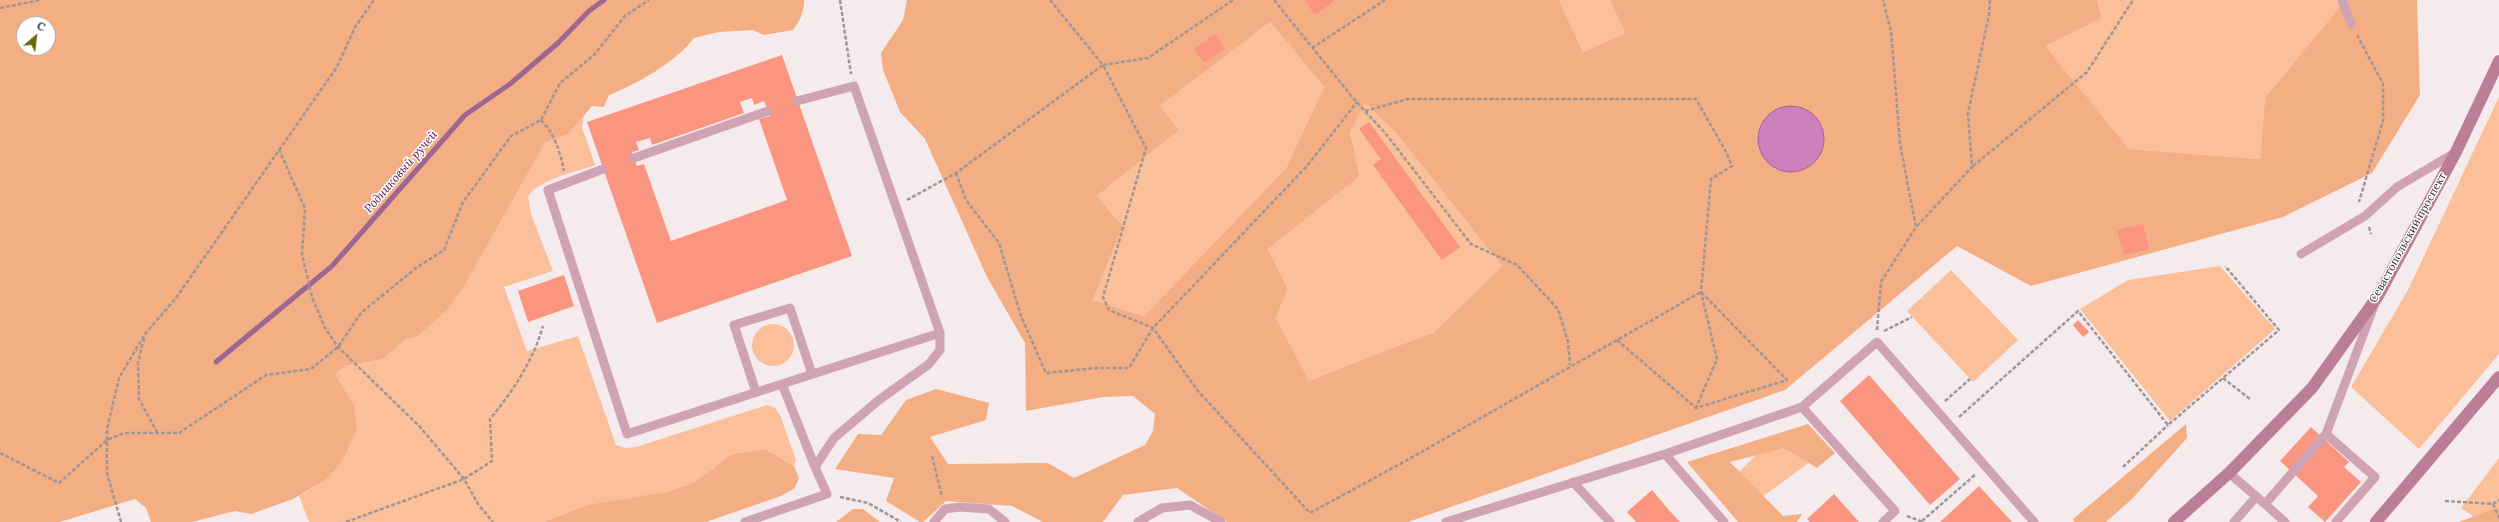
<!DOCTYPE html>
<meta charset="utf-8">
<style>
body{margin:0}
#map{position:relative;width:2499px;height:522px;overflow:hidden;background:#f6ebec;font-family:Lora,serif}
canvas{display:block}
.north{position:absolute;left:16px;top:16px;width:40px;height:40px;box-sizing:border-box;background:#fff;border:1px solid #acaaab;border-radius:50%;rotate:28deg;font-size:11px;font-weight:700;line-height:16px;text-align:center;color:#302b2c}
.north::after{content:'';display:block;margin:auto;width:14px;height:18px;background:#656704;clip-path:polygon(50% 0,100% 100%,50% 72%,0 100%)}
</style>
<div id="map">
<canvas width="2499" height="522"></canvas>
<div class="north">С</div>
</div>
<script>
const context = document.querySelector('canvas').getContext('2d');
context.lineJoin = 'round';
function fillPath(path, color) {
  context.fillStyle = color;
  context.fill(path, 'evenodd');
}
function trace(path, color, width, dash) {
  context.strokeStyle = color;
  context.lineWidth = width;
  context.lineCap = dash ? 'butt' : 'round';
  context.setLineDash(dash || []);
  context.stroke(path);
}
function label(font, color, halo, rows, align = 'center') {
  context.font = font + ' Lora,serif';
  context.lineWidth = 3;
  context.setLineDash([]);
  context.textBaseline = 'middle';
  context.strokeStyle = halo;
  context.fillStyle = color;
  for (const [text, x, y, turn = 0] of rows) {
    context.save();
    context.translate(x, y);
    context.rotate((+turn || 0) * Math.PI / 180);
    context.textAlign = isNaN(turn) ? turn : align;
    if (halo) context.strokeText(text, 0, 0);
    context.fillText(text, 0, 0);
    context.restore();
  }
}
fillPath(new Path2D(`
 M1559,0H1610L1625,33L1583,52Z
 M2097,0H2345L2265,98L2260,159L2129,149L2044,46L2102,18Z
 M1270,22L1324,87L1286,168L1144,316L1093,300L1123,226L1097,196L1179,130L1160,106Z
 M2499,97V354L2419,449L2351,387L2408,290Z
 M1365,101L1396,133L1502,266L1434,332L1309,382L1276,318L1288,289L1268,249L1360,176L1350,133Z
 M584,115L582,127L595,165C574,173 542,178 528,196L531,214L553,271L504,287L527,351L578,336L616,445L625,448L636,447L767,405L775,408L780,415L796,460L794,466L765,449L732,454L695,482L667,492L636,498L586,505L544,522H309L299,496L324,481L354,404L335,374L345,366L383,359L405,340L418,336L427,327L465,285L545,143L568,134Z
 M2220,266L2275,329L2170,421L2080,309L2128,280Z
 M1951,270L2018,340L1973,382L1907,311Z
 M752 345a21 21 0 1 1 42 0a21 21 0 1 1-42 0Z
 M1769,442L1828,449L1758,500L1734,477Z
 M2499,458V522H2475L2472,515L2461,508Z`), '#fbbf9a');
fillPath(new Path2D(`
 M0,0H804C804,12 800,21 793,30L764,35L752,30L719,32L694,38C677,61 636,85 609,95L604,107L592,106L568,134L545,143L465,285L448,309L418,336L405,340L383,359L345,366L335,374L354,404L357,428L342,462L324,481L293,499L251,514L235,511L192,522H151L146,508L135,499L60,522H0ZM24,24H48V48H24Z
 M907,0H1559L1583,52L1625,33L1610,0H2097L2102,18L2045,46L2129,149L2260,159L2265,98L2345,0H2417L2420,95L2372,173L2283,217L2031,286L1957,246L1785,390L1408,522H1227L1177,488L1123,495L1103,522H1043L1012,506L946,501L923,522H920L886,501L894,478L835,469L858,434L881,435L906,400L936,389L989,403L986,420L930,437L948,464L1048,463L1074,478L1145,445L1153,431L1155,414L1133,396L1103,397L1026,411L1025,343L987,277L925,139L900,112L883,70L881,53L903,20ZM1270,22L1324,87L1286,168L1144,316L1093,300L1123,226L1097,196L1179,130L1160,106ZM1365,102L1396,133L1502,266L1434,332L1309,381L1276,318L1288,289L1268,249L1360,176L1350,133Z
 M1808,424L1835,453L1817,468L1784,448L1730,462L1783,516L1802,514L1797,522H1738L1687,462Z
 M2186,424L2187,438L2132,499L2106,522H2074L2073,519Z
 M765,449L794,466L799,478L795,488L781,496L706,522H544L586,505L667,492L695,482L732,454Z
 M2499,507V522H2459Z
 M853,509H863L880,522H836Z`), '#f4ae83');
const water = new Path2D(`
 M1758 139a33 33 0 1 1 66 0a33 33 0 1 1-66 0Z`);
fillPath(water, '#cd7fbe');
trace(water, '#9e6692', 1);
trace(new Path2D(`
 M216,362L332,266L465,115L510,84L558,43L589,11L604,0`), '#9e6692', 5);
fillPath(new Path2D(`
 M1304,0H1335L1315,15Z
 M1215,34L1225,48L1204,63L1194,49Z
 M782,55L852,256L657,323L587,122ZM752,98L754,105L764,101L770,116L759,119L787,200L671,241L644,164L637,166L634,158L632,152L639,150L636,142L650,138L652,145L744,113L740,102Z
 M1369,122L1460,247L1442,260L1373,165L1381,159L1359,129Z
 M2143,224L2149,249L2124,255L2117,230Z
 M564,275L574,306L528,322L518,291Z
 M2078,320L2089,332L2083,337L2073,325Z
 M1869,375L1960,479L1930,505L1840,401Z
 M2311,427L2349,462L2344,467L2361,482L2325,522L2308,507L2318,496L2280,461Z
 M1979,486L2012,522H1940Z
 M1652,490L1668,509L1680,522H1636L1627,512Z
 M1834,494L1859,522H1810L1807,519Z`), '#fa9580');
trace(new Path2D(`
 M840,0L851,74
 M1050,0L1103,65L1148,58L1233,0
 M1274,0L1353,98L1386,134L1471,244L1517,265L1558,309L1568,342L1570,365
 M0,8L41,0
 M2357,35L2383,84V121L2359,202
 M1312,48L1385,0
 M1365,111L1408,99H1696L1726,152L1732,166L1711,179L1701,292L1717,359L1696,408
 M541,120C555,134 560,152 564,171
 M279,149L305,209L302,254L312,297L325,328L338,347L420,427L464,479L478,504L493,522
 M1973,166L2087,72L2133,0
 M956,173L966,200L999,243L1021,316L1046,373L1096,368H1129L1153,328L1307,166L1357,102
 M907,200L956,173L1103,65L1146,148L1103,297L1109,310L1153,328L1198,391L1310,513L1411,458L1701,292
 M1917,226L1972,167L1968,113L1989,15L1990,0
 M2369,227L2371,234
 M1877,330L1881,282L1916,227L1900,144L1891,31L1883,0
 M1884,331L1912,317
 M144,338L138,362L139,399L157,432
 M1617,340L1696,408L1787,380L1701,292
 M2223,378L2250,399
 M1945,401L1970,379
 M1959,417L2078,311L2168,425L2279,330L2225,266
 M0,453L59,483L107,440L124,433H179L266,375L311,369L338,347L361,313L416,268L444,250L463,202L511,136L541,120L560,83L594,55L625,16L649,0
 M932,456L942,497
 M2123,467L2168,425
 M840,497L868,503L901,522
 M2445,501L2493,504L2499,518
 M2493,504L2499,500
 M1907,516L1923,522
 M1922,521L1976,474
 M121,522L107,473V429L119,378L145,334L176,298L337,67L355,27L374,0
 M346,522L464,479L492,461L490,419C513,391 533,361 543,326`), '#9e9596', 2.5, [4, 2]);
trace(new Path2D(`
 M2342,0L2351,24
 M634,158L768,111
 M603,169L548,190L627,434L782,384L815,467
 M2301,254L2365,216L2397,187L2456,152
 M782,384L940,333
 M756,392L734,325L790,308L812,374
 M2326,434L2375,477L2336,522
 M1665,454L1724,522
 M2229,473L2265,504L2326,434L2374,306
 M1573,482L1610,522
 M2265,504L2285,522
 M745,522L827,494L815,467L834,438L879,400L929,364L940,350V333L854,86L797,101
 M934,522L945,509L959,507L989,509L1005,522
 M1138,522L1162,508L1190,505L1221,522
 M1446,522L1665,454L1802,407
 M1883,522L1895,511L1802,407L1877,342L2034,522
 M2234,522L2256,497`), '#cfa3b4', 9);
trace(new Path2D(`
 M2174,522L2229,473L2312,388L2378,296L2456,152L2499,61
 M2376,522L2499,377`), '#bc7d97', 12);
label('11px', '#302b2c', '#fff', [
 ["Севастопольский проспект",2408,238,-61]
]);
label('italic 12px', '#540d4b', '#fff', [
 ["Родниковый ручей",401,172,-49]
]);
</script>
